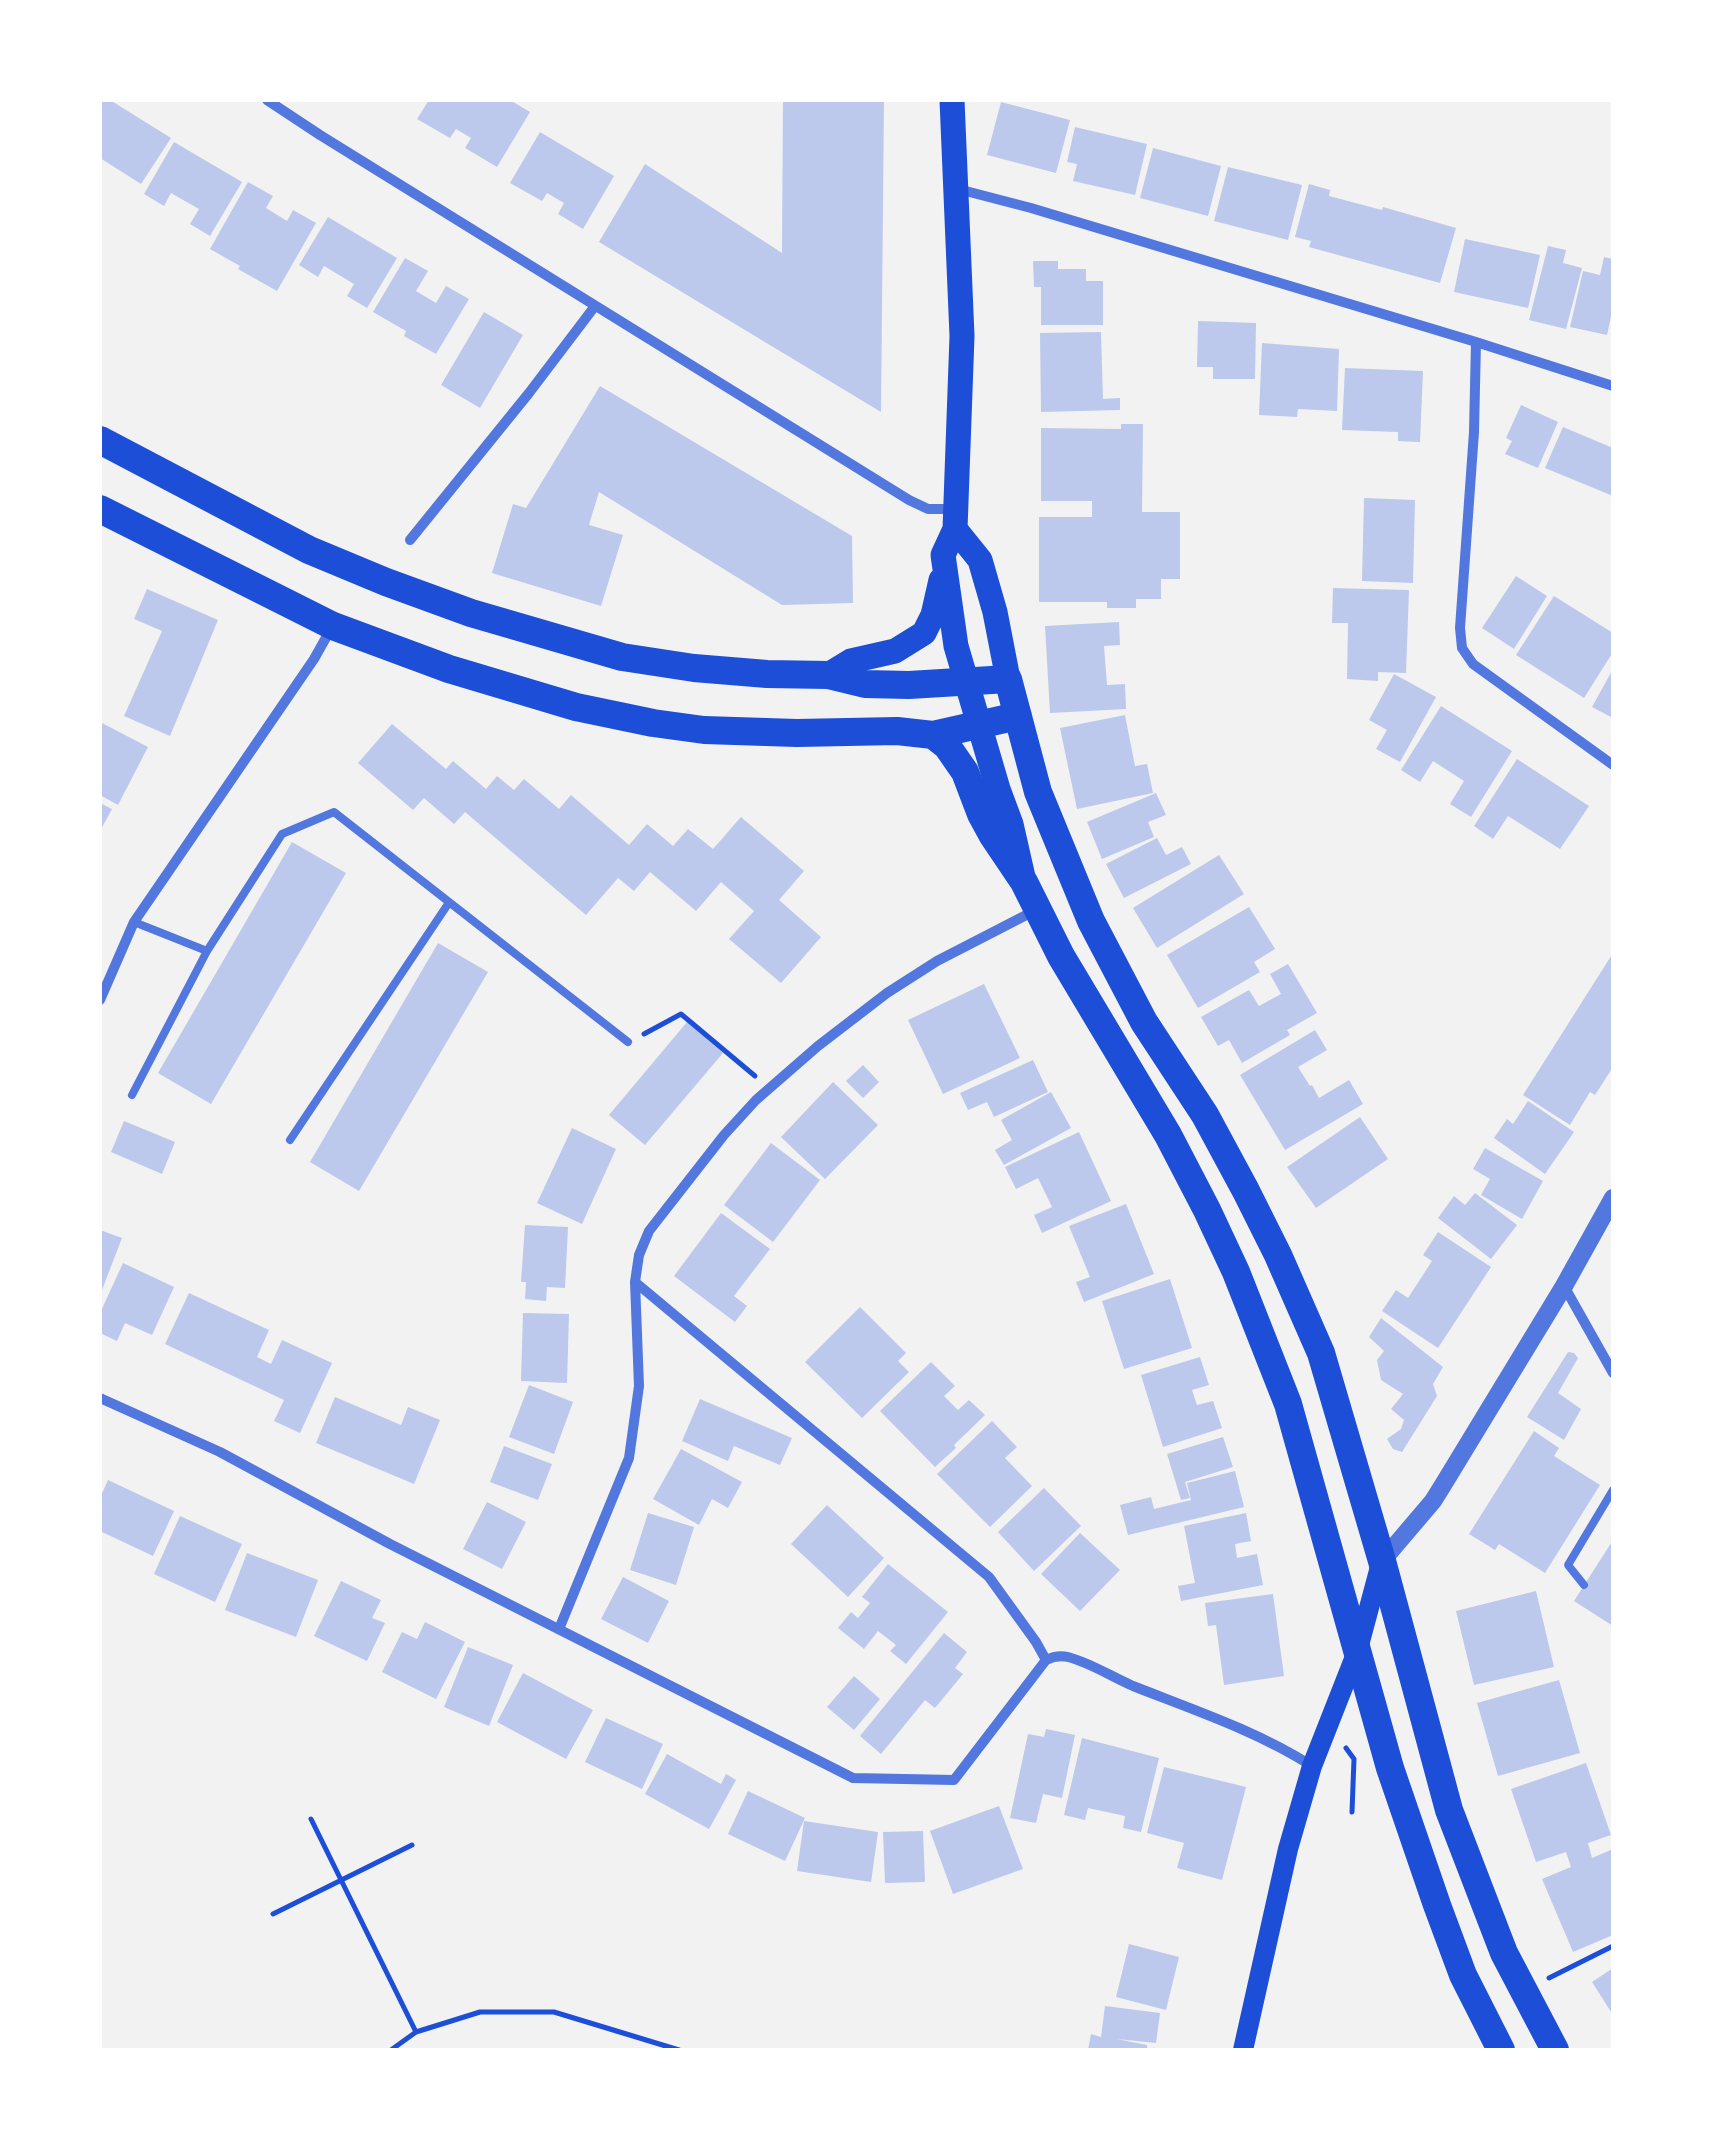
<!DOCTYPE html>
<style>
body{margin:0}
#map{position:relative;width:1713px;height:2150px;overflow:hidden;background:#f2f2f2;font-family:Mulish,sans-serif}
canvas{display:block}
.frame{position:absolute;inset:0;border:102px solid #fff;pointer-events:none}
</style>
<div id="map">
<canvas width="1713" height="2150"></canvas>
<div class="frame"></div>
</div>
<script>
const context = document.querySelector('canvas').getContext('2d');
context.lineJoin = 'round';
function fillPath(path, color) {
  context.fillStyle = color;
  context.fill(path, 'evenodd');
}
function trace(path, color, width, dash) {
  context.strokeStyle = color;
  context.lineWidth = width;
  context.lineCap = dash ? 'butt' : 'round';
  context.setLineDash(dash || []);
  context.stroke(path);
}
fillPath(new Path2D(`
 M103,100H110L171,138L141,184L100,158V105Z
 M429,100H510L530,112L497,167L465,148L471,138L456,129L450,138L417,119Z
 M783,100H884L881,412L599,242L645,164L782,253Z
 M1001,102L1070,120L1056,173L987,155Z
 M1075,127L1147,144L1135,195L1073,181L1077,164L1067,162Z
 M540,132L614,176L583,229L558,214L564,203L547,193L542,201L510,183Z
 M174,142L242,182L210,236L190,224L199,209L171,193L164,206L144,194Z
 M1153,148L1221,166L1208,216L1140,198Z
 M1228,167L1302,185L1288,240L1214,221Z
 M248,182L273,196L266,208L287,221L293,210L316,223L277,291L238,269L240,266L210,249Z
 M1309,184L1330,190L1329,196L1382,210L1383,207L1456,228L1440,283L1309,247L1311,241L1295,237Z
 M328,217L397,258L367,308L347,296L354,284L324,266L318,277L299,265Z
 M1465,239L1540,255L1528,308L1454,292Z
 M1548,246L1566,250L1563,263L1582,268L1566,329L1529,320Z
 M1604,257L1613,259V307L1607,335L1570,327L1583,271L1600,275Z
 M405,258L428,271L416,291L436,303L446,286L469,299L436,354L404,336L406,331L373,312Z
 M1033,261H1058V269H1086V281H1103V325H1041V287H1034Z
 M484,312L523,335L480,408L441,385Z
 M1198,321L1256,323L1255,379H1213V367H1197Z
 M1101,332L1103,399L1120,398V410L1041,412L1040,333Z
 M1262,343L1339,349L1337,411L1298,409L1297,417L1259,415Z
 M1345,368L1423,371L1420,442L1398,441V432L1342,430Z
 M600,386L852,536L853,603L782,605L599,492L589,525L623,535L601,606L492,573L513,504L526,508Z
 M1521,405L1558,422L1538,468L1505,454L1512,441L1506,438Z
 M1121,424H1143L1142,512H1180V579H1161V599H1136V608H1107V602H1039V517H1092V501H1041V428L1121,429Z
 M1563,427L1613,448V496L1545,468Z
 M1364,498L1415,500L1413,583L1362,581Z
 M1516,576L1547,596L1514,649L1482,628Z
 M1333,588L1409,590L1406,673L1378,672V681L1347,679L1348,623H1332Z
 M147,589L218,620L170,736L124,716L162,631L134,619Z
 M1554,596L1613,633V652L1584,698L1516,655Z
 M1119,622L1120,645L1104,646L1107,685L1125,684L1126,709L1050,713L1045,626Z
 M1613,669V718L1592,707Z
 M1394,674L1436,697L1400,762L1376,749L1387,730L1369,720Z
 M1441,706L1512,751L1471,817L1450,804L1464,781L1433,761L1420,782L1401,770Z
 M1125,715L1135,766L1147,764L1153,793L1077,809L1060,728Z
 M100,722L148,747L118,805L100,795Z
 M392,724L446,769L453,761L486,789L497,776L514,790L524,779L559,809L571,795L629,845L647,824L673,846L688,829L713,849L741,817L804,871L779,900L821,937L781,983L729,939L754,911L721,882L696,911L650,872L634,891L618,878L586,915L465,812L454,824L424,798L413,810L358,763Z
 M1517,759L1589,806L1560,849L1508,816L1493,839L1474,826Z
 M1156,793L1166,815L1148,822L1154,837L1102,859L1087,822Z
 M100,803L112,809L100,831Z
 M1157,838L1166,855L1182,847L1191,864L1124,898L1106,864Z
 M292,842L346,873L211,1104L158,1073Z
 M1219,855L1244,894L1157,948L1133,908Z
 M1249,907L1275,949L1254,962L1260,972L1198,1008L1167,955Z
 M438,943L488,972L359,1191L310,1162Z
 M1613,953V1067L1595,1095L1590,1092L1570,1125L1523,1095Z
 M1288,964L1317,1013L1287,1030L1290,1035L1242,1063L1229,1040L1218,1046L1201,1017L1249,990L1259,1006L1281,994L1270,974Z
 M984,984L1020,1058L943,1094L908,1020Z
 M687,1022L723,1053L645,1145L609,1115Z
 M1315,1030L1327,1050L1298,1067L1310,1086L1312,1085L1319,1098L1349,1080L1363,1104L1285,1150L1240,1075Z
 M1033,1060L1048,1092L994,1117L987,1102L968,1110L960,1093Z
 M863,1065L879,1082L863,1098L846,1081Z
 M833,1082L878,1125L825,1179L781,1137Z
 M1051,1092L1071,1128L1004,1165L995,1150L1012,1140L1001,1120Z
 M1528,1101L1574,1132L1545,1174L1494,1138L1507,1119L1513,1124Z
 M1360,1117L1388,1159L1316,1208L1287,1167Z
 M124,1121L175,1142L162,1174L111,1152Z
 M572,1128L616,1149L582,1224L537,1203Z
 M1079,1132L1111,1201L1042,1233L1034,1215L1052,1207L1038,1178L1016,1189L1005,1167Z
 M771,1143L820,1180L773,1242L724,1205Z
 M1485,1148L1543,1181L1522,1219L1481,1195L1490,1179L1473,1169Z
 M1475,1193L1517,1225L1491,1259L1438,1218L1454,1196L1465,1205Z
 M1126,1204L1154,1274L1084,1302L1076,1282L1090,1277L1069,1226Z
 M721,1213L770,1249L734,1296L747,1306L735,1322L674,1276Z
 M525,1225L568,1227L565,1288L547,1287L546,1301L525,1299L526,1282H521Z
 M100,1230L122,1238L100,1295Z
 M1438,1232L1491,1267L1438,1348L1382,1311L1396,1290L1408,1298L1432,1261L1423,1255Z
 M123,1263L174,1287L152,1335L125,1323L117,1341L100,1333V1313Z
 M1170,1279L1192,1348L1124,1369L1102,1301Z
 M189,1293L269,1330L257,1357L271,1364L282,1340L332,1363L300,1433L274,1421L284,1400L165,1344Z
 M860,1307L906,1353L898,1361L909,1372L862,1418L805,1362Z
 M523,1313L569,1314L567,1383L521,1381Z
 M1381,1318L1443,1367L1433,1384L1437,1396L1402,1452L1393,1449L1387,1439L1401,1429L1404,1420L1391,1409L1403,1394L1381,1380L1377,1360L1384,1351L1369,1337Z
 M1568,1352L1574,1353L1578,1358L1558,1393L1581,1409L1564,1440L1527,1417Z
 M1200,1357L1209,1385L1192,1390L1197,1405L1213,1401L1222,1428L1163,1447L1141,1375Z
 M931,1362L955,1386L944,1396L958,1410L969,1400L985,1415L954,1445L956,1448L935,1467L880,1411Z
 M529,1385L573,1402L554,1454L509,1437Z
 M335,1397L401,1425L408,1407L440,1420L414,1484L316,1443Z
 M700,1399L792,1438L780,1465L734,1446L728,1461L682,1441Z
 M992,1421L1017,1447L1005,1458L1032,1486L990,1527L937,1474Z
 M1534,1431L1559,1448L1554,1456L1600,1485L1545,1573L1499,1544L1495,1550L1469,1534Z
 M1223,1437L1233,1467L1185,1482L1190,1498L1181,1500L1167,1454Z
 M504,1446L552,1464L538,1500L490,1482Z
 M681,1449L742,1482L728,1508L712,1499L699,1525L653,1499Z
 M1235,1471L1244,1507L1128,1535L1120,1505L1151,1497L1154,1509L1191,1500L1187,1483Z
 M108,1480L174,1511L153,1556L100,1531V1498Z
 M1044,1488L1081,1526L1034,1571L998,1532Z
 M487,1502L526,1522L502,1569L463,1549Z
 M827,1505L884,1558L848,1597L791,1544Z
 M648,1513L694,1527L676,1585L630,1570Z
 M1246,1513L1251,1541L1235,1544L1237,1558L1257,1554L1263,1585L1181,1601L1178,1586L1195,1583L1184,1526Z
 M180,1516L242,1544L215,1602L154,1574Z
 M1080,1533L1120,1570L1080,1611L1041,1574Z
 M1613,1540V1626L1574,1601Z
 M247,1553L318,1580L296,1637L225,1610Z
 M888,1564L948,1612L906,1664L890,1651L896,1645L878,1631L864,1649L838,1628L851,1612L858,1618L870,1603L862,1597Z
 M623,1577L669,1601L648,1643L601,1619Z
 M341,1581L381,1600L372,1618L385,1623L367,1661L314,1636Z
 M1536,1591L1554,1667L1474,1685L1456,1611Z
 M1273,1594L1284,1676L1224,1685L1216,1625L1208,1626L1205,1603Z
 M425,1622L465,1642L436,1699L382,1672L402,1632L417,1639Z
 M944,1633L967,1652L955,1668L963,1674L935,1708L925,1700L881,1754L860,1736Z
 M468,1647L513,1665L489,1726L444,1707Z
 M523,1673L593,1710L566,1759L497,1722Z
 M854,1676L880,1699L854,1730L827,1707Z
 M1559,1680L1580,1753L1498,1776L1477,1703Z
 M606,1718L663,1744L642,1789L585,1762Z
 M1046,1729L1075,1735L1062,1798L1043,1794L1036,1823L1010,1818L1028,1734L1044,1737Z
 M1082,1738L1159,1758L1141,1832L1123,1828L1125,1816L1088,1808L1085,1820L1064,1815Z
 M667,1754L721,1784L726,1774L736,1780L709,1829L645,1794Z
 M1586,1763L1611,1835L1588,1843L1592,1858L1613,1849V1935L1573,1952L1542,1879L1571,1867L1566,1852L1536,1862L1511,1789Z
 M1164,1767L1246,1787L1222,1880L1177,1868L1184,1843L1147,1833Z
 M748,1791L805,1818L785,1861L728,1834Z
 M999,1806L1023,1869L953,1894L930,1831Z
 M804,1821L878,1832L871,1882L797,1871Z
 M923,1831L925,1882L885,1883L883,1832Z
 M1129,1944L1179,1957L1166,2010L1116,1997Z
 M1613,1968V2015L1592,1982Z
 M1105,2006L1160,2013L1156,2043L1117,2039L1147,2045V2050H1088L1091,2034L1101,2037Z`), '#bdc9ec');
trace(new Path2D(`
 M644,1034L681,1014L755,1076
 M1346,1748L1354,1759L1352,1812
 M311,1819L416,2032
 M273,1914L412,1845
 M1549,1978L1613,1946
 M391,2050L416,2032L480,2012H554L679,2050`), '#1d4ed8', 5);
trace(new Path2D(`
 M134,922L207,951L282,834L334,812L628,1042
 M132,1095L207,951
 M290,1140L448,904
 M1584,1585L1568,1565L1613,1490`), '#5277de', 8);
trace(new Path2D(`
 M267,100L320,135L909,500L928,509H955
 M958,189L1031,208L1476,342L1613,386
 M1476,342L1474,432L1460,628L1462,648L1473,664L1613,765
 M410,540L529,393L595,306
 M100,1000L134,922L314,659L332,627
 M635,1282L989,1577L1036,1642L1046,1660
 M1564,1286L1613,1373
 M100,1398L220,1452L390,1544L853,1778L954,1780L1046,1660
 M559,1629L629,1458L639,1386L635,1282L639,1255L649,1231L724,1135L756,1100L818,1046L887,993L937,961L1036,910
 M1046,1660C1054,1656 1060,1655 1068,1657C1091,1663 1112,1677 1133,1686C1194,1710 1257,1731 1312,1766`), '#5277de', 10);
trace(new Path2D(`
 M1382,1561L1433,1501L1443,1485L1564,1286L1613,1198`), '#5277de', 18);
trace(new Path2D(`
 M1243,2050L1288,1849L1312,1766L1358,1649L1381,1563`), '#1d4ed8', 20);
trace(new Path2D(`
 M952,100L962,336L955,529L943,555L956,646L998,789L1011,824L1023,877
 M955,529L980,560L995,612L1008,679
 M828,675L851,661L895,651L924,633L933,615L941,580`), '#1d4ed8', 25);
trace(new Path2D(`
 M100,440L309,550L386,582L471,613L622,657L694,668L767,674L828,675L865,684L909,685L1008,679L1038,792L1091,921L1144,1022L1205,1115L1246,1191L1278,1255L1321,1353L1382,1561L1449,1810L1504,1953L1555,2050
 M100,509L333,626L449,669L576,707L653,723L704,730L797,733L897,731L933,735L947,746L965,772L981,814L993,836L1024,882L1061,956L1168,1135L1207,1210L1236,1272L1288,1404L1390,1768L1437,1905L1463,1975L1501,2050
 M933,735L1018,716`), '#1d4ed8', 28);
</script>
